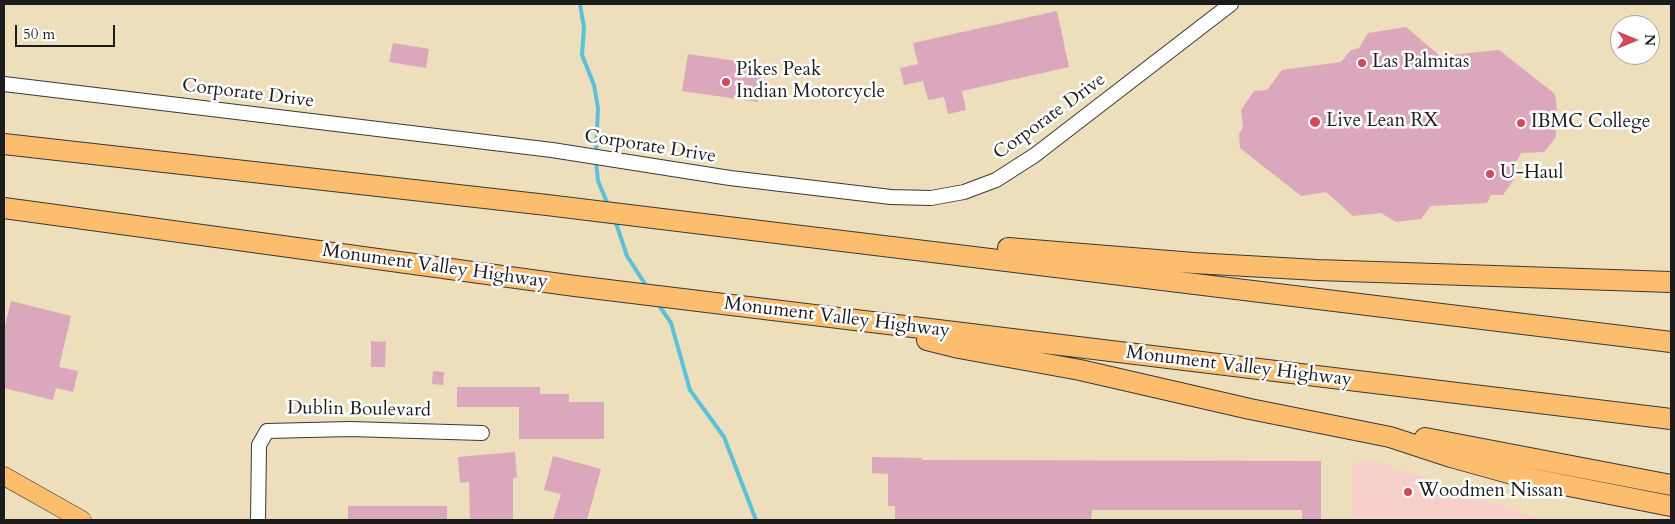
<!DOCTYPE html>
<style>
body{margin:0}
#map{position:relative;width:1675px;height:524px;overflow:hidden;background:#eddebc;font-family:Cardo,serif}
canvas{display:block}
.frame{position:absolute;inset:0;border:5px solid #1c1c1c;pointer-events:none}
.north{position:absolute;left:1610px;top:15px;width:50px;height:50px;box-sizing:border-box;background:#fff;border:1px solid #a4a4a4;border-radius:50%;rotate:90deg;font-size:14px;font-weight:700;line-height:20px;text-align:center;color:#1c1c1c}
.north::after{content:'';display:block;margin:auto;width:18px;height:22px;background:#d1495b;clip-path:polygon(50% 0,100% 100%,50% 72%,0 100%)}
.scale{position:absolute;left:15px;top:25px;width:100px;height:22px;box-sizing:border-box;border:2px solid #1c1c1c;border-top:0;padding-left:6px;font-size:15px;line-height:18px;white-space:nowrap;color:#1c1c1c;-webkit-text-stroke:4px #fff;paint-order:stroke}
</style>
<div id="map">
<canvas width="1675" height="524"></canvas>
<div class="frame"></div>
<div class="north">N</div>
<div class="scale">50 m</div>
</div>
<script>
const context = document.querySelector('canvas').getContext('2d');
context.lineJoin = 'round';
function fillPath(path, color) {
  context.fillStyle = color;
  context.fill(path, 'evenodd');
}
function trace(path, color, width, dash) {
  context.strokeStyle = color;
  context.lineWidth = width;
  context.lineCap = dash ? 'butt' : 'round';
  context.setLineDash(dash || []);
  context.stroke(path);
}
function label(font, color, halo, rows, align = 'center') {
  context.font = font + ' Cardo,serif';
  context.lineWidth = 5;
  context.setLineDash([]);
  context.textBaseline = 'middle';
  context.strokeStyle = halo;
  context.fillStyle = color;
  for (const [text, x, y, turn = 0] of rows) {
    context.save();
    context.translate(x, y);
    context.rotate((+turn || 0) * Math.PI / 180);
    context.textAlign = isNaN(turn) ? turn : align;
    if (halo) context.strokeText(text, 0, 0);
    context.fillText(text, 0, 0);
    context.restore();
  }
}
fillPath(new Path2D(`
 M1371,459L1539,519L1540,520H1352V465Z`), '#f7d0c9');
trace(new Path2D(`
 M580,4L584,28L582,55L594,85L598,108L596,154
 M596,161L598,181L609,207
 M615,220L627,256L647,287
 M658,304L671,323L690,390L724,437L756,520`), '#5cc0da', 4);
fillPath(new Path2D(`
 M1057,11L1069,67L962,91L966,110L948,114L944,97L928,100L923,81L904,85L900,68L918,64L913,43Z
 M1406,27L1440,56L1499,50L1555,94L1557,112L1554,115L1556,137L1544,152L1521,153L1513,169L1514,179L1503,195H1491L1487,203L1431,206L1421,219L1396,222L1381,213L1353,216L1326,192L1301,196L1240,148L1239,134L1243,127L1241,110L1254,91L1267,90L1282,70L1341,62L1351,50L1359,48L1368,33Z
 M393,43L429,49L426,68L389,62Z
 M688,54L764,65L758,102L682,91Z
 M11,301L71,316L59,367L78,371L73,392L56,388L53,400L4,388V330Z
 M371,341L386,342L385,367H371Z
 M433,371L444,372L443,385L432,384Z
 M457,387H540V394H569V402H604V439H519V407H457Z
 M515,452L517,478H513V520H470L469,482L460,483L458,457Z
 M553,456L601,469L587,520H553L561,494L544,490Z
 M872,457L922,458V460L1321,461V520H1302V510H1092L1091,520L895,519V506H888V474L872,473Z
 M348,506H447V520H348Z`), '#daa7bd');
const minor = new Path2D(`
 M4,84L552,150L730,178L891,197L931,198L964,192L996,180L1035,155L1231,4
 M258,520L259,445L267,431L350,429L482,433`);
const major = new Path2D(`
 M4,476L82,520`);
const highway = new Path2D(`
 M4,144L547,205L1671,342
 M4,208L575,286L1671,419
 M1008,248L1194,263L1317,270L1671,282
 M927,340L959,348L1080,370L1250,409L1390,437L1451,457L1523,477L1671,506
 M1425,438L1671,485`);
trace(minor, '#3b3934', 16);
trace(major, '#3b3934', 19);
trace(highway, '#3b3934', 22);
trace(minor, '#fff', 14);
trace(major, '#fcbd6f', 18);
trace(highway, '#fcbd6f', 20);
for (const [x, y, r, color] of [
 [1362,63,5,"#d1495b"],
 [726,82,5,"#d1495b"],
 [1315,122,6,"#d1495b"],
 [1521,123,5,"#d1495b"],
 [1490,174,5,"#d1495b"],
 [1408,492,5,"#d1495b"]
]) {
  const dot = new Path2D();
  dot.arc(x, y, r, 0, 2 * Math.PI);
  context.fillStyle = color;
  context.fill(dot);
  trace(dot, '#fff', 2);
}
label('19px', '#1c1c1c', '#fff', [
 ["Las Palmitas",1372,63],
 ["Pikes Peak",736,71],
 ["Indian Motorcycle",736,93],
 ["Live Lean RX",1326,122],
 ["IBMC College",1531,123],
 ["U-Haul",1500,174],
 ["Woodmen Nissan",1418,492]
], 'left');
label('19px', '#1c1c1c', '#fff', [
 ["Corporate Drive",248,94,7],
 ["Corporate Drive",1050,117,-36],
 ["Corporate Drive",650,147,9],
 ["Monument Valley Highway",435,267,8],
 ["Monument Valley Highway",837,318,7],
 ["Monument Valley Highway",1239,367,7],
 ["Dublin Boulevard",359,410,1]
]);
</script>
